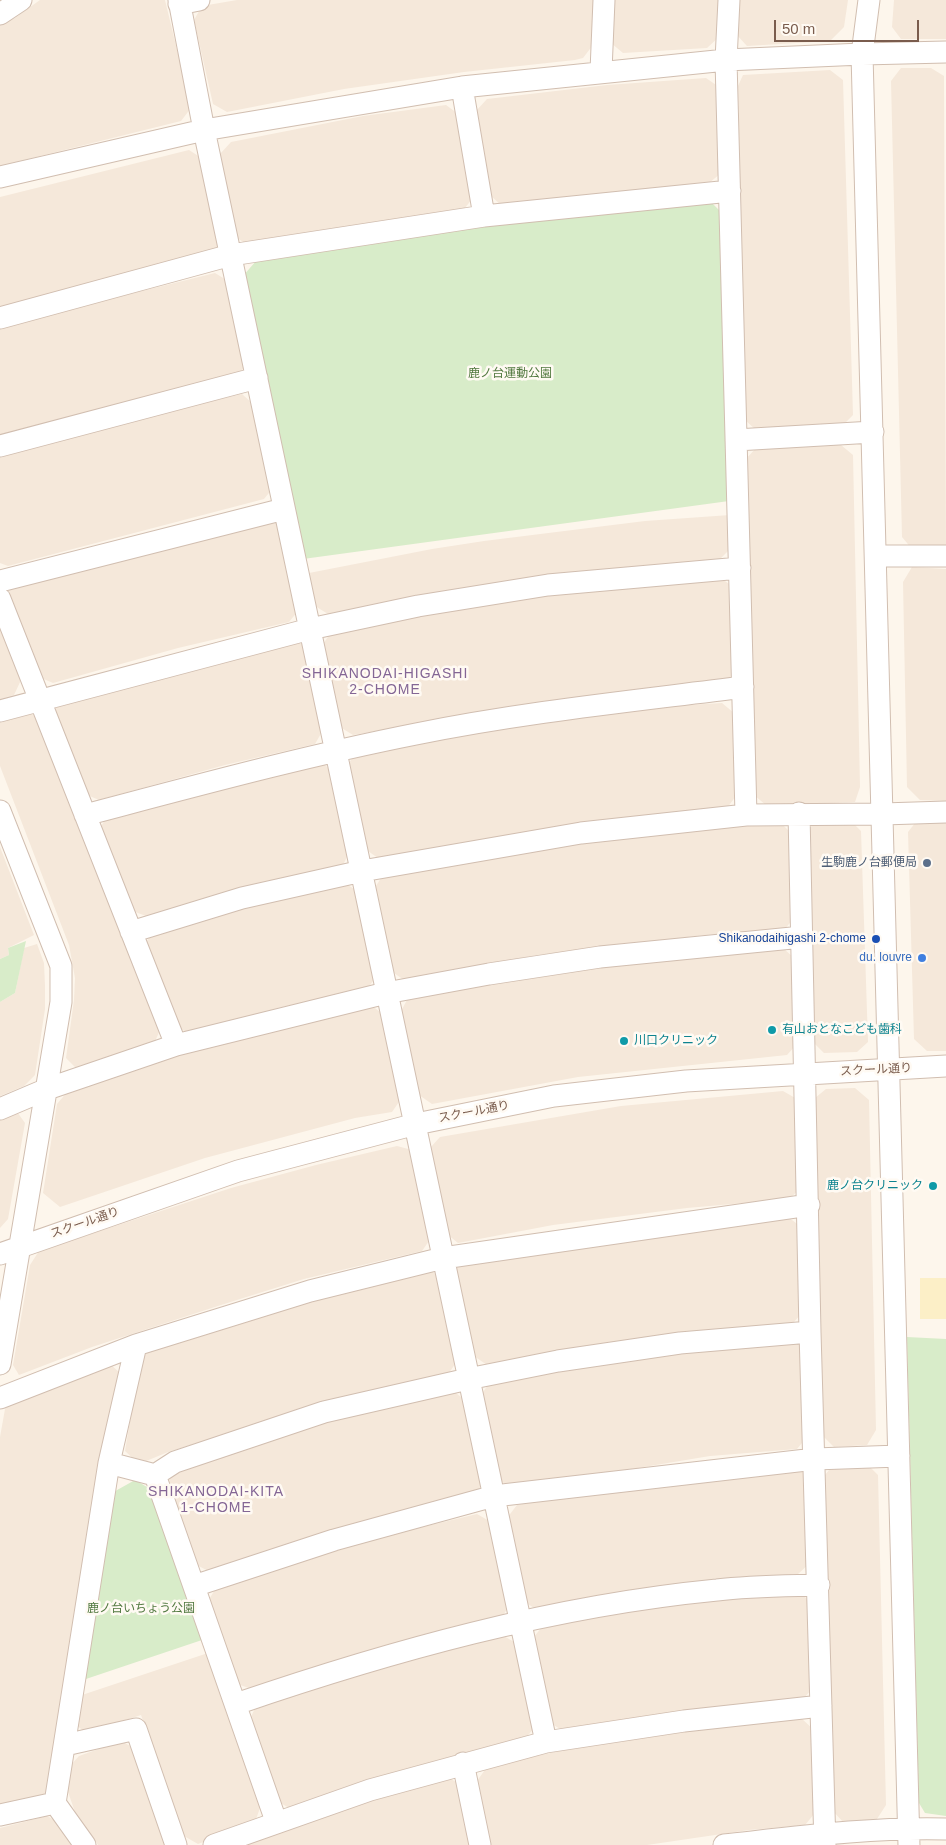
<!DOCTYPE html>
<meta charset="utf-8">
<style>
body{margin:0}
#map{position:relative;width:946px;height:1845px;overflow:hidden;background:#fdf6ec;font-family:Helvetica,sans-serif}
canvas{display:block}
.scale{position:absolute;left:774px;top:20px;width:145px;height:22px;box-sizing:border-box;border:2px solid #7a5c4d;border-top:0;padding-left:6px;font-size:15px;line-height:18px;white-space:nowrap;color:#7a5c4d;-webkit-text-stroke:4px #fffaf3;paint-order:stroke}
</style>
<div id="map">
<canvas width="946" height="1845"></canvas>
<div class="scale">50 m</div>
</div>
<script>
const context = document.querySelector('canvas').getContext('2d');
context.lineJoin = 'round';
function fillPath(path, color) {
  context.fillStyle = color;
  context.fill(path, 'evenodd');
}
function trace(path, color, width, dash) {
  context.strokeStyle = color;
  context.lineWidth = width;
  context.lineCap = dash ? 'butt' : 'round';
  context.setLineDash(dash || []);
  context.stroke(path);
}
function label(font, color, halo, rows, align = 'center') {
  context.font = font + ' Helvetica,"Noto Sans JP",sans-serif';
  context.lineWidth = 5;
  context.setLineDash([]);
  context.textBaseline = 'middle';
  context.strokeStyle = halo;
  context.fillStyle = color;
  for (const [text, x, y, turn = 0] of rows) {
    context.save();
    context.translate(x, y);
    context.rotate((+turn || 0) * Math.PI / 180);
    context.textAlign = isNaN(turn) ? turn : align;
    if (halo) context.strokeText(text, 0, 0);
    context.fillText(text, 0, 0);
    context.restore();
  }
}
fillPath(new Path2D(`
 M40,0H165L191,108L181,121L0,166V24L15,18Z
 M237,0H595L593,45L583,58L575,60L464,72L344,89L227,112L213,104L194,20L202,6Z
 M613,0H722L719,37L707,48L623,53L611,43Z
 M740,0H848L844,27L830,41L747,46L736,34Z
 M894,0H946V39H901L892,27Z
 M901,68H931L944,76L946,550L912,549L902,537L891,81Z
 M830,70L843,80L853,415L842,426L756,430L745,420L738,86L743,75Z
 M706,78L719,87L720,174L709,183L502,206L490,195L476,111L487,99L607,85Z
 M446,105L461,116L473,198L464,209L251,247L237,238L220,154L231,142L363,116Z
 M189,150L203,159L220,244L212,256L0,307V197Z
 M215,273L228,281L246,365L236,378L0,440V326Z
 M242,394L253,404L273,488L264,499L8,566L0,563V457L123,422Z
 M841,445L853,455L860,787L855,802L767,806L754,795L745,460L756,448Z
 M730,515L731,548L720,559L573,573L401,599L328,614L315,606L309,573L432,549L484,541L645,521Z
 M269,517L283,527L298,611L289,622L178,648L53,683L39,677L6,597L13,582Z
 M912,567L946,569V801L920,800L907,787L903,582Z
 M721,578L733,587L735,672L724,684L542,703L353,735L340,727L323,644L332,631L511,599Z
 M0,627L21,680L14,695L0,699Z
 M293,639L306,647L323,730L315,744L225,765L99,800L85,794L52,713L60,699Z
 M722,703L734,713L736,796L727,808L378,858L365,849L348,764L357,752L403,743L655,707Z
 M23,710L35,716L160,1030L153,1046L77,1069L66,1058L74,1000L75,978L69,945L0,766V718Z
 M320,761L332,771L349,853L342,867L146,916L130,910L99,830L107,816Z
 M919,818H946V1051H927L914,1039L908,832Z
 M817,820H850L861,831L868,1042L857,1052L824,1053L814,1043L807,831Z
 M780,822L791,833L794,918L784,930L705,935L537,955L404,980L391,971L374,889L383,875L596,839Z
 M0,847L34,935L8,948L9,955L0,959Z
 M345,883L357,891L376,977L367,989L278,1008L190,1034L177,1027L143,946L152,934L201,918Z
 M37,944L44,963L45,986V1009L35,1075L24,1086L0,1096V1002L15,993L24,948Z
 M783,948L794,958L796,1045L787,1055L578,1077L432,1104L419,1095L400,1013L408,998L611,964Z
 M371,1005L384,1015L401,1099L392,1112L355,1118L205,1158L60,1207L43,1193L57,1104L68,1091L213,1045Z
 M855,1088L869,1100L876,1430L867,1445L834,1447L823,1436L815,1098L826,1089Z
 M783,1091L797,1099L800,1189L789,1199L687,1208L553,1225L458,1243L447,1234L430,1148L440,1137L621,1106Z
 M15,1109L25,1123L8,1219L0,1228V1115Z
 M397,1146L412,1150L431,1238L422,1251L304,1279L221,1305L92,1347L19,1375L13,1365L30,1265L39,1251L231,1188L316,1165Z
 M788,1217L800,1226L802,1313L793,1323L487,1365L474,1356L454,1272L463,1260Z
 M425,1267L439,1276L457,1361L449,1373L304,1410L168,1452L139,1464L125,1451L141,1355L147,1347Z
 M793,1340L805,1350L806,1438L797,1449L710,1456L511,1489L500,1480L481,1395L490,1382L586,1365Z
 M107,1361L121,1374L50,1768L49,1788L42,1797L0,1808V1437L5,1409L12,1398Z
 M452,1390L465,1400L482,1484L475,1496L210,1572L195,1564L168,1483L175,1469L307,1427Z
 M834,1464H867L878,1475L886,1805L877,1819L844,1823L832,1810L825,1475Z
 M796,1467L807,1476L810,1563L798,1574L711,1583L537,1610L525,1602L507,1518L517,1505L563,1496Z
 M477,1514L491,1522L509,1606L502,1617L252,1689L237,1684L208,1601L216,1588L339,1547Z
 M800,1592L811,1603L813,1688L802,1700L565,1732L552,1724L533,1638L542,1627L684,1603Z
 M502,1635L516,1643L534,1728L525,1739L291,1809L277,1801L250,1719L256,1706L326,1683Z
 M208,1653L260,1808L255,1822L198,1844L184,1836L141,1715L86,1733L75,1724L82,1695Z
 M801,1718L813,1729L815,1813L805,1825L749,1830L647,1845H491L477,1781L487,1767L573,1748L697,1728Z
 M121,1741L134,1748L168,1845H98L75,1812L68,1792L69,1767L79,1756Z
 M450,1778L460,1785L474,1845H241L379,1797Z
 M47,1816L62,1824L76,1845H0V1828Z`), '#f5e8da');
fillPath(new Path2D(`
 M708,199L720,211L729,501L303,559L243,276L256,261L481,221Z
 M26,941L15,993L0,1002V959L9,955L8,948Z
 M907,1337L946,1339V1816L925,1813L919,1803Z
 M135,1480L152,1490L202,1640L83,1680L110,1494Z`), '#d8ecc9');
fillPath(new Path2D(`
 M920,1278H946V1319H920Z`), '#fcefc7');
const minor = new Path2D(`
 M179,0L204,130L546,1742
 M729,0L726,60L746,815
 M869,0L862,54L909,1845
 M179,4L199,0
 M0,14L21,0
 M601,71L604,0
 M462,87L484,216
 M0,177L204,130L462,87L726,60L862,54L946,52
 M0,318L231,255L484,216L730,191
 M736,440L873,432
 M0,446L257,378
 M877,556H946
 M0,581L284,509
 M0,599L176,1045
 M0,711L310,629L418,606L548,585L740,568
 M0,811L61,966V1002L0,1364
 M799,813L810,1332L825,1845
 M85,815C195,786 305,756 416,734C524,712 634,701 743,687
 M131,932L242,898L362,871L581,833L746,815L883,814L946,812
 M0,1109L47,1089L176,1045L386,993L489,974L600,957L802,937
 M0,1254L238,1171L416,1124L554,1096L686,1081L946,1066
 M0,1398L136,1345L310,1291L443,1258L809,1205
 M109,1463L155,1475L175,1462L324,1412L468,1379L558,1361L680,1343L810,1332
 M155,1475L276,1821
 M194,1586L334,1540L494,1496L815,1459L899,1456
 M236,1704C391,1651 552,1606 717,1590C750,1586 785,1586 819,1585
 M65,1745L136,1729L176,1845
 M463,1763L480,1845
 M0,1815L55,1803
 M85,1845L55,1803L109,1463L136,1345
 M214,1845L370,1790L546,1742L684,1721L821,1706
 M724,1845C797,1837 872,1827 946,1829`);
trace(minor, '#d1beb0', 23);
trace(minor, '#fff', 21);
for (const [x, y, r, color] of [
 [927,863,5,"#5c6f8a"],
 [876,939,5,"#1a4fb4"],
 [922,958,5,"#3f7fe0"],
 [772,1030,5,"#0f9aa8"],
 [624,1041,5,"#0f9aa8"],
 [933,1186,5,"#0f9aa8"]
]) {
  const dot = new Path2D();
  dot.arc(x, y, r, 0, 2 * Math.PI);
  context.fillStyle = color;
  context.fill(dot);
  trace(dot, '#fffaf3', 2);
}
label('12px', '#537a41', '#fffaf3', [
 ["鹿ノ台運動公園",510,374],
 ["鹿ノ台いちょう公園",141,1609]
]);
label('12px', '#4e5e75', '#fffaf3', [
 ["生駒鹿ノ台郵便局",917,863]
], 'right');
label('12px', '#164399', '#fffaf3', [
 ["Shikanodaihigashi 2-chome",866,939]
], 'right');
label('12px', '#366cbe', '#fffaf3', [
 ["du. louvre",912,958]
], 'right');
label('12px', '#0d838f', '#fffaf3', [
 ["有山おとなこども歯科",782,1030],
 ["川口クリニック",634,1041],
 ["鹿ノ台クリニック",923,1186,"right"]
], 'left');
label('12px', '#7a5c4d', '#fffaf3', [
 ["スクール通り",876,1070,-3],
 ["スクール通り",474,1112,-11],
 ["スクール通り",85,1223,-19]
]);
context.letterSpacing = '1px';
label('14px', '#846695', '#fffaf3', [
 ["SHIKANODAI-HIGASHI",385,674],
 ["2-CHOME",385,690],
 ["SHIKANODAI-KITA",216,1492],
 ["1-CHOME",216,1508]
]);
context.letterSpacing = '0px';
</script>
